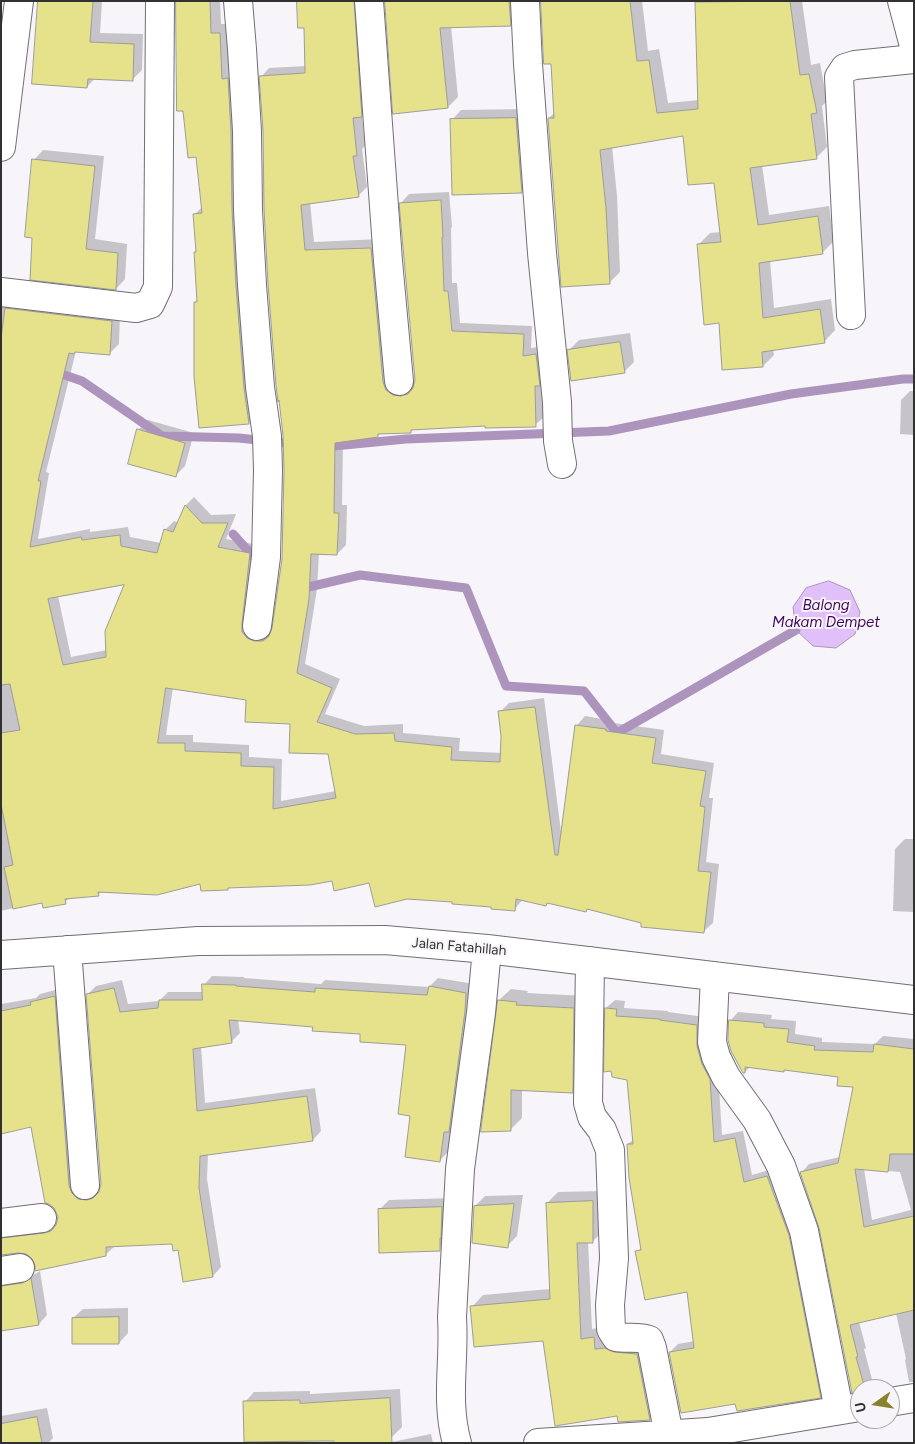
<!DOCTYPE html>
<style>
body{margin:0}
#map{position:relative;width:915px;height:1444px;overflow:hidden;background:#f8f5fa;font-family:Figtree,sans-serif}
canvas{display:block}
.frame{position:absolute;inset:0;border:2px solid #323132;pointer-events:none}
.north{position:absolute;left:850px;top:1379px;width:50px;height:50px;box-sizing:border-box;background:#f8f5fa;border:1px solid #a9a7aa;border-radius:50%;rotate:257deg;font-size:14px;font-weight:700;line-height:20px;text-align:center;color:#323132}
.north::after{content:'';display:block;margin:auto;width:18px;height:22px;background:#87822b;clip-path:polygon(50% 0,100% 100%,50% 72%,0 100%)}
</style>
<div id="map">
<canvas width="915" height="1444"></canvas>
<div class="frame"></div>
<div class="north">U</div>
</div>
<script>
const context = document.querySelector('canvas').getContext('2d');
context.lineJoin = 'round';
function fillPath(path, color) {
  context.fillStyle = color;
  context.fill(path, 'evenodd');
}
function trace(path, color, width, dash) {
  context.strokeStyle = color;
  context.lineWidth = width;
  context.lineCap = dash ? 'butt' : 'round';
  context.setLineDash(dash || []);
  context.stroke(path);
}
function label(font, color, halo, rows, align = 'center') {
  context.font = font + ' Figtree,sans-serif';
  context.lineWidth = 4;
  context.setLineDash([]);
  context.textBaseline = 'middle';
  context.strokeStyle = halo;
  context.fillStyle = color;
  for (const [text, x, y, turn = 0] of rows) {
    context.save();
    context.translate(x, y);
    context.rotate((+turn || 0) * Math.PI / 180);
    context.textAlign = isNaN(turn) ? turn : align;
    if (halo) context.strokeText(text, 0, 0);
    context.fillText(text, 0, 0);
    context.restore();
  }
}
const water = new Path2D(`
 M829,581L850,590L860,612L855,634L836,648L813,646L796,630L793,607L806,588Z`);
fillPath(water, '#e1bff9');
trace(water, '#ac94bd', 1);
fillPath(new Path2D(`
 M39,1H102L100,33L143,34L142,70L132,80L95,78L87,87Z
 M176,1H220L221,24H229L259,413L249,423L200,427L195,303L198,299L197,251L194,215L203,206Z
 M298,1H362L370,107L362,115L365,146L362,149L367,187L358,196L310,202L314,242L380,239L402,387L411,388L414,387L416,380L401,203L409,194L449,192L452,227L451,228L452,283H457L460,323L532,326L531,348L545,346L544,417L535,425H486L413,429L410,432H381L378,436L343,440L342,505H347L346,545L337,554L319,553L317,589L305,664L340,679L325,714L364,726L403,724V733L460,738L459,751L502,753L503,736L500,712L509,703L544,698L561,832L577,725L585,716L614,721V723L664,730L661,754L714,763L709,798H713L706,862L719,864L713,923L704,931L642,922L589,908L586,911L549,902L546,905L523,899L514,910L454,900L370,882L333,879L202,882L102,891L98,895L70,897L65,902L43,901L1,911V303L120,312L119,344L110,353L76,351L46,472L49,473L38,539L90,529V532L128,527L130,537L161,543L165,530L174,521L179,523L186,505L194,497L211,515L236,514L226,539L259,545L264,633L272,632L283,559L285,470L284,435L261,77L269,68L306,66L305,27ZM126,584L107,650L71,657L58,596ZM173,687L248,699L291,723L329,753L336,791L281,801L282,759L249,757V745L193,742V735H166Z
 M386,1H519L520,15L510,24L451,26L458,97L448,107Z
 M542,1H642L648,51L659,49L668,103L699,100L696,3L698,1H802L811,65L820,63L827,101L822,106L827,147L816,158L762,165L769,215L829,206L834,241L823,252L770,260L774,308L831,299L835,330L824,342L773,349L774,355L763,366L720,322L699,244L710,233L721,232L715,181L684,134L612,146L617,196L620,272L609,283L549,118L555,112L552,62Z
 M526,109L531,182L521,192L452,120L461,110Z
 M43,150L104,156L95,239L127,244L125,279L116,289L34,237V160Z
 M630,333L634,362L624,372L569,350L579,340Z
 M910,391H914V435L900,434L901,400Z
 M148,420L194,433L185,466L175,476L138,430Z
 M905,839H914V912L893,911L895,849Z
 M212,976L244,977V978L321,984L325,980L429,987L438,978L474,984L457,1122L451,1128L448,1152L440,1160L412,1114L407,1044L362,1033L314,1026L238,1020L240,1033L232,1041L201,1046L205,1103L315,1088L321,1131L313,1140L208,1154L207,1179L221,1267L213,1276L173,1243L115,1246L105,1255L33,1258L27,1252L1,1254V1229L12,1230L54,1225L58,1224L59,1215L32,1126L1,1133V1004L36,998L40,994L63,988L95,1193L101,1191L102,1184L87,995L96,986L122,980L128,1004L159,1001L168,992H203L204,985Z
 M511,989L528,991L527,993L585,996L584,1080L572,1091L522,1089V1118L510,1130L499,1000Z
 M615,1000L625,1001L624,1008L668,1011V1012L705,1017L718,1071L722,1135L743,1131L752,1175L776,1168L828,1388L820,1396L736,1403L670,1352L678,1344L695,1341L688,1291L637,1252L642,1247L628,1144L634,1139L628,1078L606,1008Z
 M738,1012L772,1015L771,1019L796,1021L795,1034L822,1038V1042L875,1044L883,1036L914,1039V1382H909L905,1360L906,1359L896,1313L859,1322L866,1348L864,1349L873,1383L868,1389H860V1391L821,1228L801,1173L809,1164L840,1157L854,1086L839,1075L785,1069L784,1070L750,1067L745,1072L730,1021ZM864,1169L900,1172L911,1210L872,1220Z
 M603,1191L604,1230L593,1241H588L592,1329L604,1327L648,1343L661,1408L650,1419L618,1415L544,1339L472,1307L483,1295L550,1289L547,1203L558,1192Z
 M523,1195L517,1236L507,1246L475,1206L485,1196Z
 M452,1198L449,1239L439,1249L379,1210L389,1200Z
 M40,1271L47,1315L39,1324L1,1330V1275L13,1278L33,1275Z
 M128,1308V1333L119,1343L73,1318L83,1309Z
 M400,1389L402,1427L392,1437L322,1440L245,1402L254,1392L310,1391V1394Z
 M47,1408L53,1438L48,1443H1V1416Z
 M431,1434L433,1443H387Z`), '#0003');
trace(new Path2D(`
 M53,371L82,381L162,436L239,438L294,444
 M324,447L406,439L609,431L791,394L903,379H914
 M233,534L260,564
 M300,589L360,575L466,588L506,686L584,691L617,733L796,630`), '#ac94bd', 9);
const building = new Path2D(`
 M38,1H93L90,42L134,44L133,81L88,79L87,88L32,84Z
 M176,1H210L211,33H220L222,79L228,78L231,132L232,210L236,286L244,388L249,424L199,428L194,377V302H197L194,252H196L193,214L202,213L196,157L188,158L183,111H177Z
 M297,1H354L362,117L353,118L357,156H353L359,197L301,205L305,250L371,248L383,382L386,390L393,395L401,396L408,394L413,388L415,380L399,203L441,200L443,237H442L444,291H448L452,331L524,334L523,356L536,354L540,386H535L536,427L485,428V426L411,430V433L378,434V437L335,443L334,513H339L337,555L311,554L309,599L297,673L332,688L317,722L355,734L394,733L395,741L452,747L451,760L500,762L501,736L498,711L535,707L555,855H558L575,725L606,729V731L656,738L652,763L706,771L700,806L705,807L698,871L711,872L704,933L641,927V923L587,909L586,912L547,903L546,906L516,899L515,911L491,909V907L452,904V902L407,899L375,907L369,883L334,891L332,881L310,885L228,888V890L201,891L200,884L157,895L98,892L99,896L65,899L66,904L43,908L42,903L13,909L4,867L13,865L1,804V733L20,730L10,684L1,685V338L5,308L112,321L110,355L75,352L74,354L69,353L38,481H41L30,547L81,537L82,540L120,535L121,546L157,553L164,529L173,532L185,505L202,523H228L218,547L250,553L242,624V632L247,638L254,641H263L269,636L272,628L282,559L284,470L283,435L279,400L278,402L276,385L268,284L264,209L263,130L259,76L305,73L304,28H298ZM124,585L105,631L106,657L63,665L48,599ZM166,688L246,700L245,722L290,724L289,753L328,754L336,798L273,809L274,767L241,766V753L185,751V743H158Z
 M385,1H509L511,26L440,28L448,108L393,114Z
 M541,1H630L637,61L649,60L657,113L698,109L695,2L790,1L800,75L809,74L817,113L811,114L817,159L750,168L758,225L818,216L823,254L759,263L763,318L820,309L825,343L762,352L763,367L722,370L719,323L704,325L697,244L721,242L714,183L688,185L683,136L600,150L606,208L610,284L561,287L548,118H554L551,64H544Z
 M516,118L522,193L452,195L450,119Z
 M32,159L95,166L86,249L118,253L116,290L30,280L32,238L25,237Z
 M620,342L625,373L571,381L567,350Z
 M137,429L185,443L176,477L128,464Z
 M202,984L236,985V986L315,992V988L427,995L429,986L466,993L465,1011L449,1132H444L440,1162L405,1157L410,1116L398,1114L406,1045L360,1042V1034L312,1031L313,1027L229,1020L232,1043L193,1049L197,1111L307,1096L313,1141L200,1156L199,1188L213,1277L183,1282L178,1250L173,1251L172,1244L106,1247V1256L35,1271V1265L32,1259L26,1254L18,1253L1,1255V1238L44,1233L51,1231L56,1225L58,1217L54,1208L49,1204L45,1203L31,1127L1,1134V1011L31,1005L30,1002L55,996L69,1186L72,1193L78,1199L87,1200L93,1198L99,1192L101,1184L86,994L114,988L120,1012L158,1008L159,1000H202Z
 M498,1000L517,1002L516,1005L574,1008L573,1093L511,1090V1131L481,1132Z
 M605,1008L617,1009L616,1016L660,1019V1020L697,1025V1046L702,1064L710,1079L714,1142L735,1138L744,1182L767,1176L789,1235L821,1398L737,1411L735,1404L681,1413L669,1352L694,1348L687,1292L645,1300L635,1251L641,1250L629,1178L627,1144H633L627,1080L612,1077L611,1071L604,1072Z
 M729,1020L764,1023V1027L789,1029L787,1042L815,1046L814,1050L873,1052L874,1044L914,1049V1154H890L888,1172L855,1169L864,1227L914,1216V1310L850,1325L858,1357H856L865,1389H860V1392L852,1393L819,1228L800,1172L838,1163L853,1087L837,1086L838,1077L784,1070V1072L745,1067V1073H743L731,1051L728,1040Z
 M593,1201V1243H577L581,1339L594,1337L595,1349L605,1348L614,1352L637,1354L650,1420L618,1422L617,1416L555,1426L543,1341L474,1347L470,1306L550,1299L546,1203Z
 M514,1204L508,1248L472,1243L474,1206Z
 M442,1207L441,1239L440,1238V1251L379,1253L378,1209Z
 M31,1278L39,1325L1,1331V1286L22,1283Z
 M119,1317V1344H72V1318Z
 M390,1398L392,1443H334V1441H322L244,1442L243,1401L300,1400V1403Z
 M37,1417L42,1443H1V1424Z`);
fillPath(building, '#e5e28b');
trace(building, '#9c9c98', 1);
const minor = new Path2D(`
 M238,1L242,49L247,131L248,210L252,285L260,387L267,436L268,470L266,557L257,626
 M369,1L388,261L399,381
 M525,1L528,64L542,253L557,402L558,441L562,464
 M902,1L914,46
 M1,147L19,1
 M1,292L136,308L150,304L158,287L160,1
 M851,315L839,77L845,68L855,65L914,59
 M67,950L85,1185
 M1,955L198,941L385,940L487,949L914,1000
 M590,961L588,1103L592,1117L602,1130L610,1150L614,1258L610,1305L611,1329L616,1337C627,1339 638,1336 649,1340L652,1348L669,1435
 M715,976L712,1042L716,1057L726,1077L757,1120L781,1166L804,1231L839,1410
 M1,1223L42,1218
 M1,1271L20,1268
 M890,1402L914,1398
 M457,1443C445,1400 455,1361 452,1317L460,1169L471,1086L481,1013L487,949
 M538,1443L708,1432L860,1407`);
trace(minor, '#706e72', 30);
trace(minor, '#fff', 28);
label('14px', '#323132', '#f8f5fa', [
 ["Jalan Fatahillah",459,947,5]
]);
label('italic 15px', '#42055c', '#f8f5fa', [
 ["Balong",826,606],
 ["Makam Dempet",826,623]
]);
</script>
